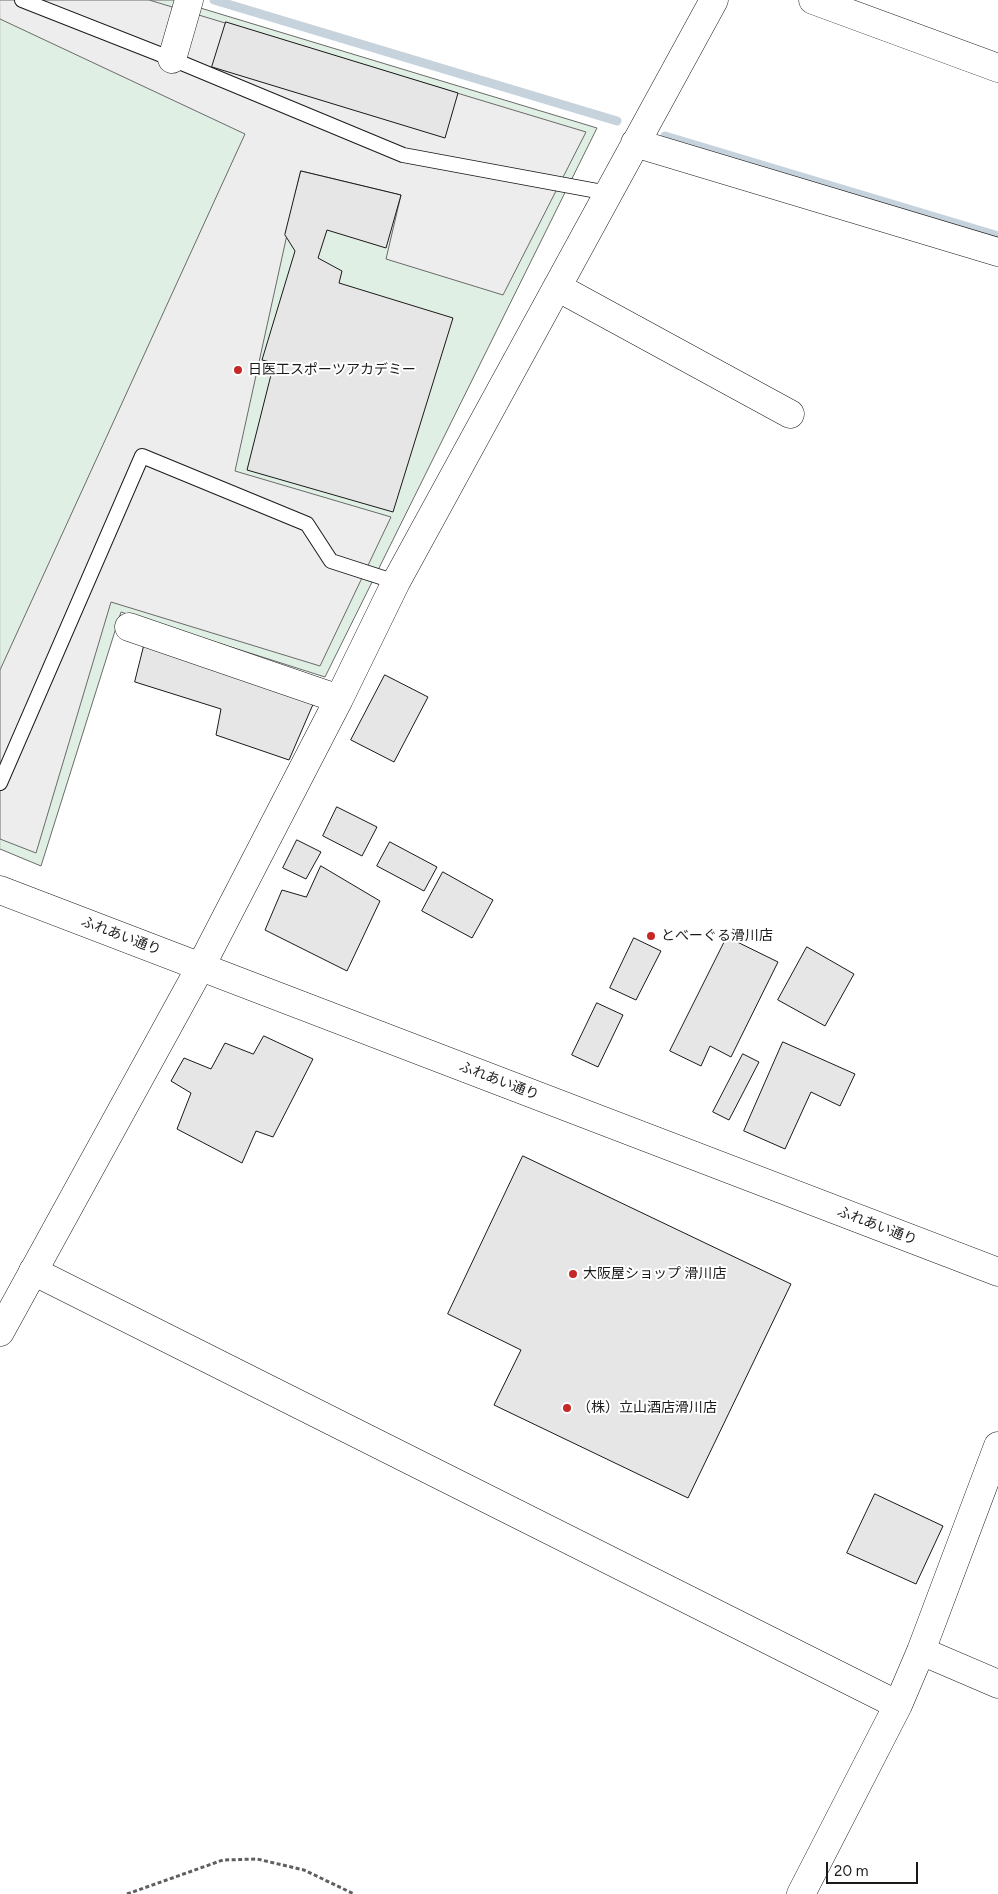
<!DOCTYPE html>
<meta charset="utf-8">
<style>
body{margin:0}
#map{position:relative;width:998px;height:1894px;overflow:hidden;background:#fff;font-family:Figtree,sans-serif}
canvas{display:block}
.scale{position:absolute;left:826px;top:1862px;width:92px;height:22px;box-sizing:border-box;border:2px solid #1a1a1a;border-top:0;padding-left:6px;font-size:15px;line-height:18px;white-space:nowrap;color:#1a1a1a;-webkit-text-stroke:4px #fff;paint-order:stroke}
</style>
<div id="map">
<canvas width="998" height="1894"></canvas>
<div class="scale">20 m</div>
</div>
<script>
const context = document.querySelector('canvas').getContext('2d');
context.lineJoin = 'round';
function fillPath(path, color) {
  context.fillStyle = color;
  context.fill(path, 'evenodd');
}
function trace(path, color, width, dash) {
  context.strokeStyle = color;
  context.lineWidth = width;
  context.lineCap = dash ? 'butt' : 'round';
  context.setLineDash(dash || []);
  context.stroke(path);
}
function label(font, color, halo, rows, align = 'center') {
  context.font = font + ' Figtree,"Noto Sans JP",sans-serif';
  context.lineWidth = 4;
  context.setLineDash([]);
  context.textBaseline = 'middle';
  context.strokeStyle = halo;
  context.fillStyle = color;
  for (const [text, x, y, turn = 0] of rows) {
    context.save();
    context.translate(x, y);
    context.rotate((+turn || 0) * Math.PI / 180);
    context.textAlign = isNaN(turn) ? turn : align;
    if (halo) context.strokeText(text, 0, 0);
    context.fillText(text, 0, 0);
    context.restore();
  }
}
const green = new Path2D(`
 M0,0H174L597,128L325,677L121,612L41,866L0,849Z`);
fillPath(green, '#e0efe3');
trace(green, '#6a6a6a', 1);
const parking = new Path2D(`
 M0,0H149L586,132L503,295L386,259L401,195L301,171L235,471L391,517L320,666L111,602L36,853L0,839V670L245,134L0,19Z`);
fillPath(parking, '#ededed');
trace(parking, '#6a6a6a', 1);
trace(new Path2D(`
 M214,0L617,121
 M665,136L998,236`), '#c6d2dc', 9);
const building = new Path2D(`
 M226,22L458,93L445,138L212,67Z
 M301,171L401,195L386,248L327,230L318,258L342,271L339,283L453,318L393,512L247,470L274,363L262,360L295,251L285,235Z
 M144,646L314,702L289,760L216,735L221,709L135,682Z
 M385,675L428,697L394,762L351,740Z
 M337,807L377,827L362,856L323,836Z
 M297,840L321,852L306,879L283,868Z
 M390,842L437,867L424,891L377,866Z
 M321,866L380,901L347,971L265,930L282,890L306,897Z
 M443,872L493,900L472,938L422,911Z
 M727,937L778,962L731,1057L710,1046L701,1066L670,1051Z
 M634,938L661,951L636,1000L610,988Z
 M807,947L854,974L825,1026L778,1000Z
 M597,1003L623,1015L598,1067L572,1055Z
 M264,1036L313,1059L273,1137L256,1131L242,1163L177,1129L191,1093L171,1081L184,1058L211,1069L225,1043L253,1054Z
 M783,1042L855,1074L840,1106L811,1092L785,1149L744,1131Z
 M743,1054L759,1062L729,1120L713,1112Z
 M523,1156L791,1284L688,1498L494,1405L521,1350L448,1314Z
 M875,1494L943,1526L916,1584L847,1553Z`);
fillPath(building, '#e6e6e6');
trace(building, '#1a1a1a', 1);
const lane = new Path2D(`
 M22,0L172,59L403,155L608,193
 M0,783L142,456L307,524L331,561L396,582`);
const street = new Path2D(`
 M813,0L998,68
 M172,59L189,0
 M635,143L998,252
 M557,287L790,414
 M129,627L339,699
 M201,966L339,699L396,582L714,0
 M33,1271L898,1705
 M921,1651L998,1684
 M801,1894L898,1705L921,1651L998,1446`);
const secondary = new Path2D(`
 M0,890L998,1272
 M0,1332L201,966`);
trace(lane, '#1a1a1a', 16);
trace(street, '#1a1a1a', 29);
trace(secondary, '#1a1a1a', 29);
trace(new Path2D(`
 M127,1894L223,1860L257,1859L304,1870L354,1894`), '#5f5f5f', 3, [4, 2.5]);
trace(lane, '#fff', 14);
trace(street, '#fff', 28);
trace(secondary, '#fff', 28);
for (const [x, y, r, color] of [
 [238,370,5,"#c62828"],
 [651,936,5,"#c62828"],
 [573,1274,5,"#c62828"],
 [567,1408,5,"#c62828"]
]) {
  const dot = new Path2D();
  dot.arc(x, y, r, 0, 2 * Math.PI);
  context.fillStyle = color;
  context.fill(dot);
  trace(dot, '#fff', 2);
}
label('14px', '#1a1a1a', '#fff', [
 ["日医工スポーツアカデミー",248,370],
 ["とべーぐる滑川店",661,936],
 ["大阪屋ショップ 滑川店",583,1274],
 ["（株）立山酒店滑川店",577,1408]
], 'left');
label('14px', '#1a1a1a', '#fff', [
 ["ふれあい通り",121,936,21],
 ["ふれあい通り",499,1081,21],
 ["ふれあい通り",877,1226,21]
]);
</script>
